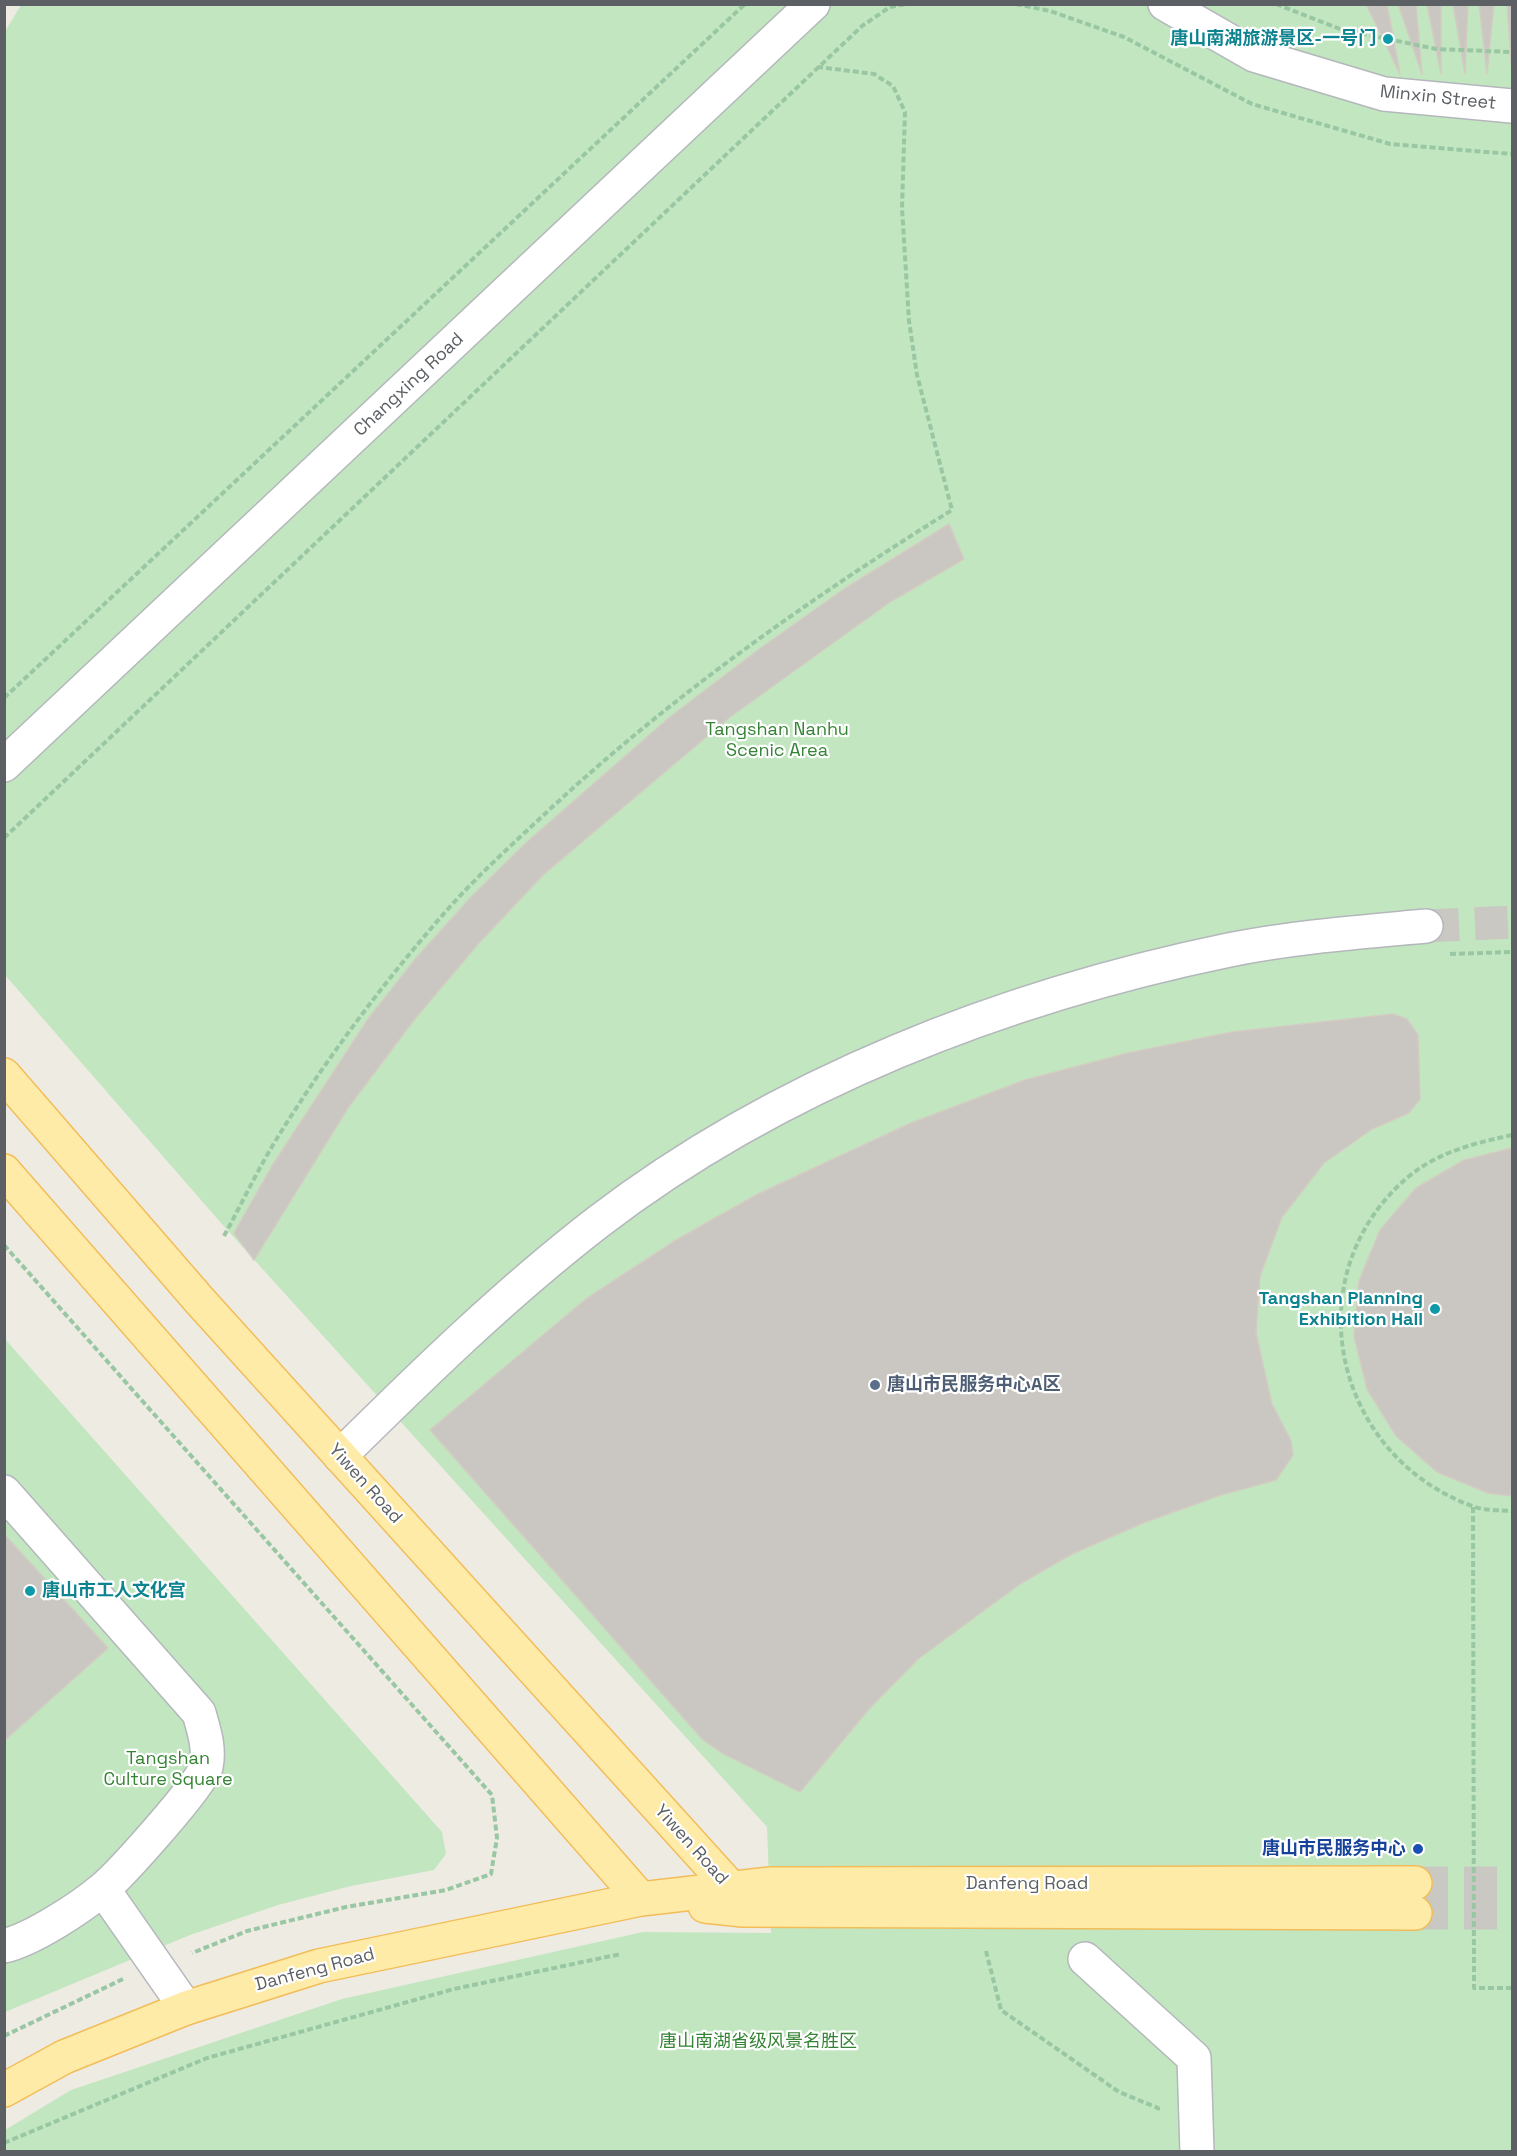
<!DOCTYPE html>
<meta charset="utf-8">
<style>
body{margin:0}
#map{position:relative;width:1517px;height:2156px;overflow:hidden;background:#eeebe3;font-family:"Space Grotesk",sans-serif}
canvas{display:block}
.frame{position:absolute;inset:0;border:6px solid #5c6064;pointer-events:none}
</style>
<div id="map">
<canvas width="1517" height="2156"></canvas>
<div class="frame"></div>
</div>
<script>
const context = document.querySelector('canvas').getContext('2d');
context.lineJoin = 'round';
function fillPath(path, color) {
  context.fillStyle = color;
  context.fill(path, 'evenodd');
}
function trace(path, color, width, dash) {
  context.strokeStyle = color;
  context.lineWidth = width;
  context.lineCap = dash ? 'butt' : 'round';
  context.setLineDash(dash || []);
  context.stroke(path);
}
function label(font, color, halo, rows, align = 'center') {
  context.font = font + ' "Space Grotesk","Noto Sans SC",sans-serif';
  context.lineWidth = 4.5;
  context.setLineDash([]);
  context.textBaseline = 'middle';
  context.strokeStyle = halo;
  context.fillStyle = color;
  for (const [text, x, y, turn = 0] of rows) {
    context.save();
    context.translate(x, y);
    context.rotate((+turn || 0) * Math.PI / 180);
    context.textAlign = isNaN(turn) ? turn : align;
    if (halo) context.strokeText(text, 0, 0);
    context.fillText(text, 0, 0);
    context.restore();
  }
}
fillPath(new Path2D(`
 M21,5H1512V2151H5V2130L71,2090L342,1999L643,1932L771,1933L767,1827L221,1223L5,975L4,33Z
 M4,1338L442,1832L446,1854L434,1870L351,1886L278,1905L190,1935L5,2012Z`), '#c2e6c0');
const building = new Path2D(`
 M1366,4H1387L1400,74Z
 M1398,4H1416L1422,74Z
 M1427,4H1441V74Z
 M1453,4H1468L1465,74Z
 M1479,4H1494L1487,74Z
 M1507,4H1512V74Z
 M949,524L964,559L890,602L730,717L544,874L478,944L414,1020L348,1108L254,1260L234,1233L272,1166L368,1019L417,957L473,895L527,842L670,717L758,650L844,589Z
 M1393,1014L1407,1019L1418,1035L1420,1099L1409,1113L1372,1129L1324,1163L1282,1217L1260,1276L1256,1333L1272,1404L1291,1441L1293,1455L1276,1480L1221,1495L1143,1523L1072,1554L1020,1584L918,1659L869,1709L800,1792L722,1753L703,1740L430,1430L586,1299L676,1240L758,1194L911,1123L1025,1080L1128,1053L1232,1032Z
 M1512,1148V1496L1488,1493L1437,1472L1396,1436L1367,1389L1354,1336L1359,1281L1380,1230L1416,1188L1464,1160Z
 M4,1534L108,1648L4,1741Z`);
fillPath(building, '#cac6c1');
trace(building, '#d3ccc2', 1.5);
trace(new Path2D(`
 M1426,926L1512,922`), '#cac8c3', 33, [33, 16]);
trace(new Path2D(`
 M1415,1883H1512
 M1415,1913H1512`), '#cac8c3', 33, [33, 16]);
const minor = new Path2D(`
 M1165,4L1254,55L1384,94L1512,106
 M4,765L813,4
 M340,1456C423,1374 506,1293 598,1222C779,1083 1006,996 1229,950C1293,937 1361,932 1426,926
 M4,1492L199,1713C204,1731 210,1748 206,1767C201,1785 121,1874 103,1889C80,1908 33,1939 4,1946
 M103,1889L186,2008
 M1085,1959L1194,2058L1197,2152`);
const major = new Path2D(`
 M4,1075L200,1301L732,1889
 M4,1171L641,1899
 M705,1906L743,1910L1415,1913
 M4,2090L64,2057L186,2008L319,1966L641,1899L770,1884L1415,1883`);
trace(minor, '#b4b7bb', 36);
trace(major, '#f2bd59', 36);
trace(new Path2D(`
 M1016,4L1050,11L1124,37L1252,104L1390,144L1512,154
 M1276,4L1340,29L1436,49L1512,52
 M4,698L745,4
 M4,838L862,26L890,7L906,4
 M1450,954L1512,952
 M1512,1135C1475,1143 1438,1152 1408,1177C1293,1275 1333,1455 1472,1506C1484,1511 1500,1510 1512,1511
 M224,1236C242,1203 259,1167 279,1135C329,1055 386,979 448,909C479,874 515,842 549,810C673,695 809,599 952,510L917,375L909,321L902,208L905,112L893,86L874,74L818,67
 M4,1245L492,1795L497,1838L491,1874L446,1890L346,1907L247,1931L192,1953
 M1473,1507L1474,1988H1512
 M986,1951L1001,2010L1119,2092L1158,2108V2112
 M4,2036L123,1979
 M4,2143L207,2058L454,1989L621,1954`), '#99c7a3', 4, [6, 3]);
trace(minor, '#fff', 33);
trace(major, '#ffeba8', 33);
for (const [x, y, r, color] of [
 [1388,39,6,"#0f9aa8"],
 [1435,1309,6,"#0f9aa8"],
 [875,1385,6,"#5c6f8a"],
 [30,1591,6,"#0f9aa8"],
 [1418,1849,6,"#1a4fb4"]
]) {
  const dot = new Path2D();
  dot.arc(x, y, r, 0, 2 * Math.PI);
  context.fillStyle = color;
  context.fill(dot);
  trace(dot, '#fff', 2);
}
label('bold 18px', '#0d838f', '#fff', [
 ["唐山南湖旅游景区-一号门",1376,39],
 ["Tangshan Planning",1423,1299],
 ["Exhibition Hall",1423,1320],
 ["唐山市工人文化宫",42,1591,"left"]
], 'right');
label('18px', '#5c6064', '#fff', [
 ["Minxin Street",1438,98,6],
 ["Changxing Road",409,385,-43],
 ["Yiwen Road",365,1484,48],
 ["Yiwen Road",691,1845,48],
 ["Danfeng Road",1027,1884],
 ["Danfeng Road",315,1970,-15]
]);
label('18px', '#358334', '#fff', [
 ["Tangshan Nanhu",777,730],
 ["Scenic Area",777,751],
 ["Tangshan",168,1759],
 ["Culture Square",168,1780],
 ["唐山南湖省级风景名胜区",758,2042]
]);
label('bold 18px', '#4e5e75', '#fff', [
 ["唐山市民服务中心A区",887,1385]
], 'left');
label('bold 18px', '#164399', '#fff', [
 ["唐山市民服务中心",1406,1849]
], 'right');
</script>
